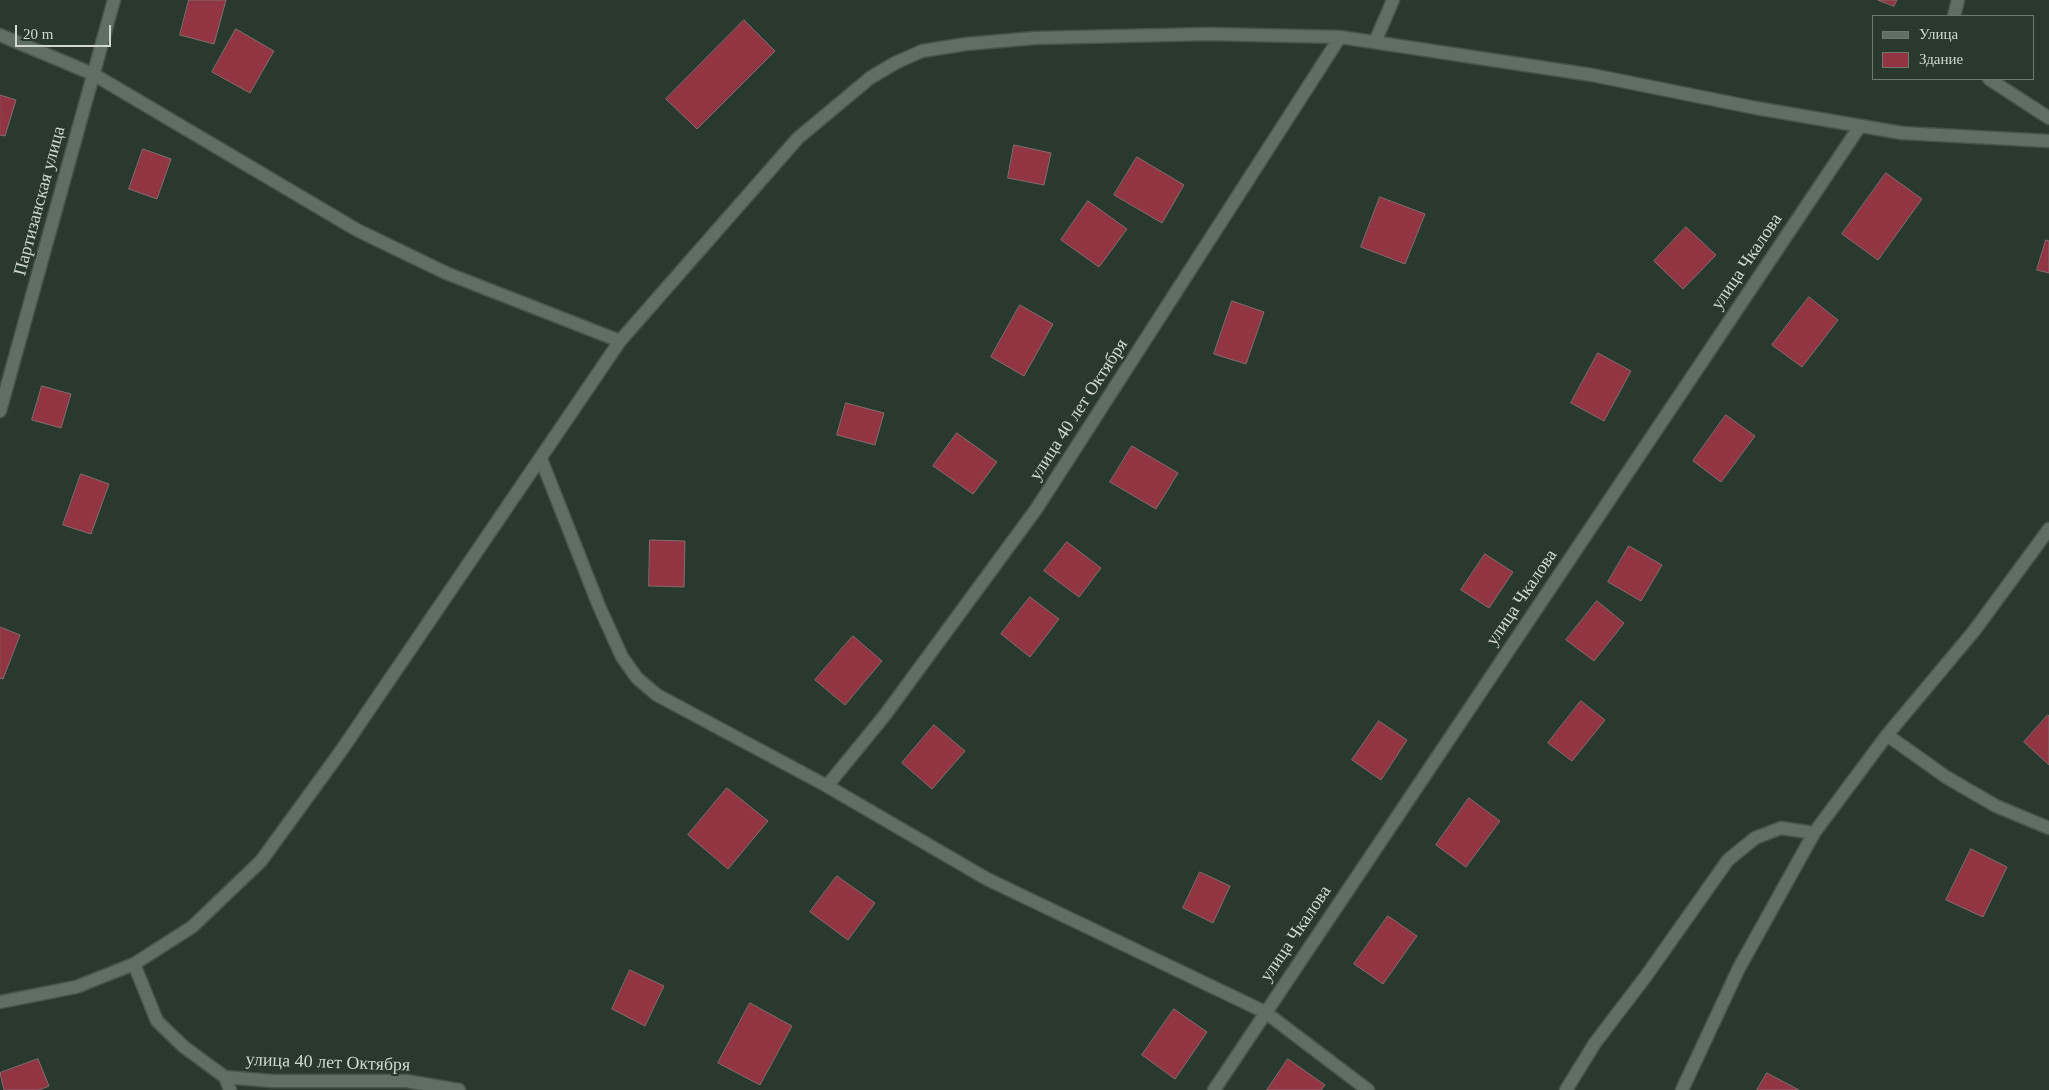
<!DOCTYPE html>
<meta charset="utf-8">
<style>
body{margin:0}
#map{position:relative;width:2049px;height:1090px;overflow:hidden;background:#2a392d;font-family:"Times New Roman",serif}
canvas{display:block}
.legend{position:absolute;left:1872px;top:15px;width:162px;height:65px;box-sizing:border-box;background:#2a392d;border:1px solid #6c796f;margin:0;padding:6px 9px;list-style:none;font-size:15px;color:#d0d8d1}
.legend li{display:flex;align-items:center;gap:10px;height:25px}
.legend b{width:25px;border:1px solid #6c796f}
.scale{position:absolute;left:15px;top:25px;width:96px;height:22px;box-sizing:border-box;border:2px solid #d0d8d1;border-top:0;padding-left:6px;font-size:15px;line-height:18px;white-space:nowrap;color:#d0d8d1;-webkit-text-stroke:4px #2a392d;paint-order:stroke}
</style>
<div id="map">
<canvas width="2049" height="1090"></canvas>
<ul class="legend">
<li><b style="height:6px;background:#5f6f61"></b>Улица</li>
<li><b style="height:14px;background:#913543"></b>Здание</li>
</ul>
<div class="scale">20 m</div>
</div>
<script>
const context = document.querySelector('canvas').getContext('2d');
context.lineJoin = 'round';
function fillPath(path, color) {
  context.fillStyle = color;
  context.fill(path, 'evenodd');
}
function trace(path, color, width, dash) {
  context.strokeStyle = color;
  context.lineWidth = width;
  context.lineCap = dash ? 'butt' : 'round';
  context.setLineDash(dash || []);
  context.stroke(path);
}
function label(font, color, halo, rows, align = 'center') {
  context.font = font + ' "Times New Roman",serif';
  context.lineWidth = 4.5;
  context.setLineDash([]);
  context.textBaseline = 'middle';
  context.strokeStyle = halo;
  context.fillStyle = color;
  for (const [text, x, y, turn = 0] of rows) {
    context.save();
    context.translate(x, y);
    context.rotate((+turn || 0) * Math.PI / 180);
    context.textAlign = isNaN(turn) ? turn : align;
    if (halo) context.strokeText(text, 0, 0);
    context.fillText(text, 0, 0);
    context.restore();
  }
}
const building = new Path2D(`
 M189,0H226L214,44L180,35Z
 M1878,0H1897L1894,6Z
 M744,20L775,51L697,129L666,99Z
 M236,29L274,51L250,93L212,72Z
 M0,95L16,100L5,136L0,135Z
 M1014,145L1051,153L1044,185L1008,178Z
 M143,149L171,159L157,199L129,189Z
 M1137,157L1184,185L1162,223L1114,195Z
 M1886,173L1922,199L1878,260L1842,234Z
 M1380,197L1425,214L1405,264L1361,247Z
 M1088,201L1127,229L1099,267L1061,240Z
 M1686,227L1716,255L1683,289L1654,261Z
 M2046,240L2049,241V273L2037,270Z
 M1809,297L1838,320L1802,367L1772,345Z
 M1232,301L1264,312L1246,364L1214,354Z
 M1020,305L1053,324L1024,376L991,357Z
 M1598,353L1631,371L1604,421L1571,403Z
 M42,386L71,394L61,428L32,420Z
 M846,403L884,413L875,445L837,435Z
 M1726,415L1755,436L1721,482L1693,461Z
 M957,433L997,462L973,494L933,466Z
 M1132,446L1178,473L1156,509L1110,482Z
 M81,474L109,484L91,534L63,525Z
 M650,540L685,541L684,587L649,586Z
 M1067,542L1101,568L1079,597L1044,571Z
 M1629,546L1662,565L1641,601L1608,582Z
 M1485,554L1513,572L1489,608L1461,590Z
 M1030,597L1059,619L1030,657L1001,634Z
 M1597,601L1624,623L1594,661L1566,640Z
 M0,627L20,635L3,679L0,678Z
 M853,636L882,661L845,705L815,680Z
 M1581,701L1605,720L1572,761L1548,743Z
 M2048,715L2049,716V765L2024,742Z
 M1379,721L1407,740L1381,780L1352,760Z
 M934,725L965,751L932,789L902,763Z
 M727,788L768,821L728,869L688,835Z
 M1469,798L1500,821L1466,867L1436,845Z
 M1971,849L2007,867L1983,917L1946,900Z
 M1200,872L1230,886L1213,923L1183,908Z
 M837,876L875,903L848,940L810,912Z
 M1388,916L1417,936L1383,984L1354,964Z
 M630,970L664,986L645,1026L612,1009Z
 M750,1003L792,1026L760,1085L718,1063Z
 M1174,1009L1207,1032L1175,1079L1142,1055Z
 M38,1059L49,1086L39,1090H4L0,1073Z
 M1288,1059L1325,1085L1321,1090H1267Z
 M1767,1073L1799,1090H1757Z`);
fillPath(building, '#913543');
trace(building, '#836d6e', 1);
const minor = new Path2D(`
 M1954,16L1958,0
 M0,35L93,74L357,230L446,273L620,341
 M1375,42L1393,0
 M1989,79L2049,118
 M0,411L114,0
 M541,459L599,606L622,657L637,678L657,695L827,786L987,879L1265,1012L1368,1090
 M1887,735L1946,777L1996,806L2049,828
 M827,786L885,715L1037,508L1340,37
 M134,964L157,1021L184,1047L225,1077L272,1081H406L459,1090
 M0,1002L76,987L134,964L192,927L261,861L341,751L620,341L798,138L870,78L895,63L922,51L966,44L1035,38L1209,34L1340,37L1592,75L1756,108L1902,133L2049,141
 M225,1077L230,1090
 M1214,1090L1860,126
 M1566,1090L1595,1043L1646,976L1728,860L1755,838L1781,828L1814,833
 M1682,1090L1739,968L1814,833L1887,735L1974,631L2049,529`);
trace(minor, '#48544a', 15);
trace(minor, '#5f6f61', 12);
label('18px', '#d0d8d1', '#2a392d', [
 ["Партизанская улица",40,201,-75],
 ["улица Чкалова",1747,262,-56],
 ["улица 40 лет Октября",1079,410,-57],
 ["улица Чкалова",1522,598,-56],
 ["улица Чкалова",1296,934,-56],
 ["улица 40 лет Октября",328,1063,2]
]);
</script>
